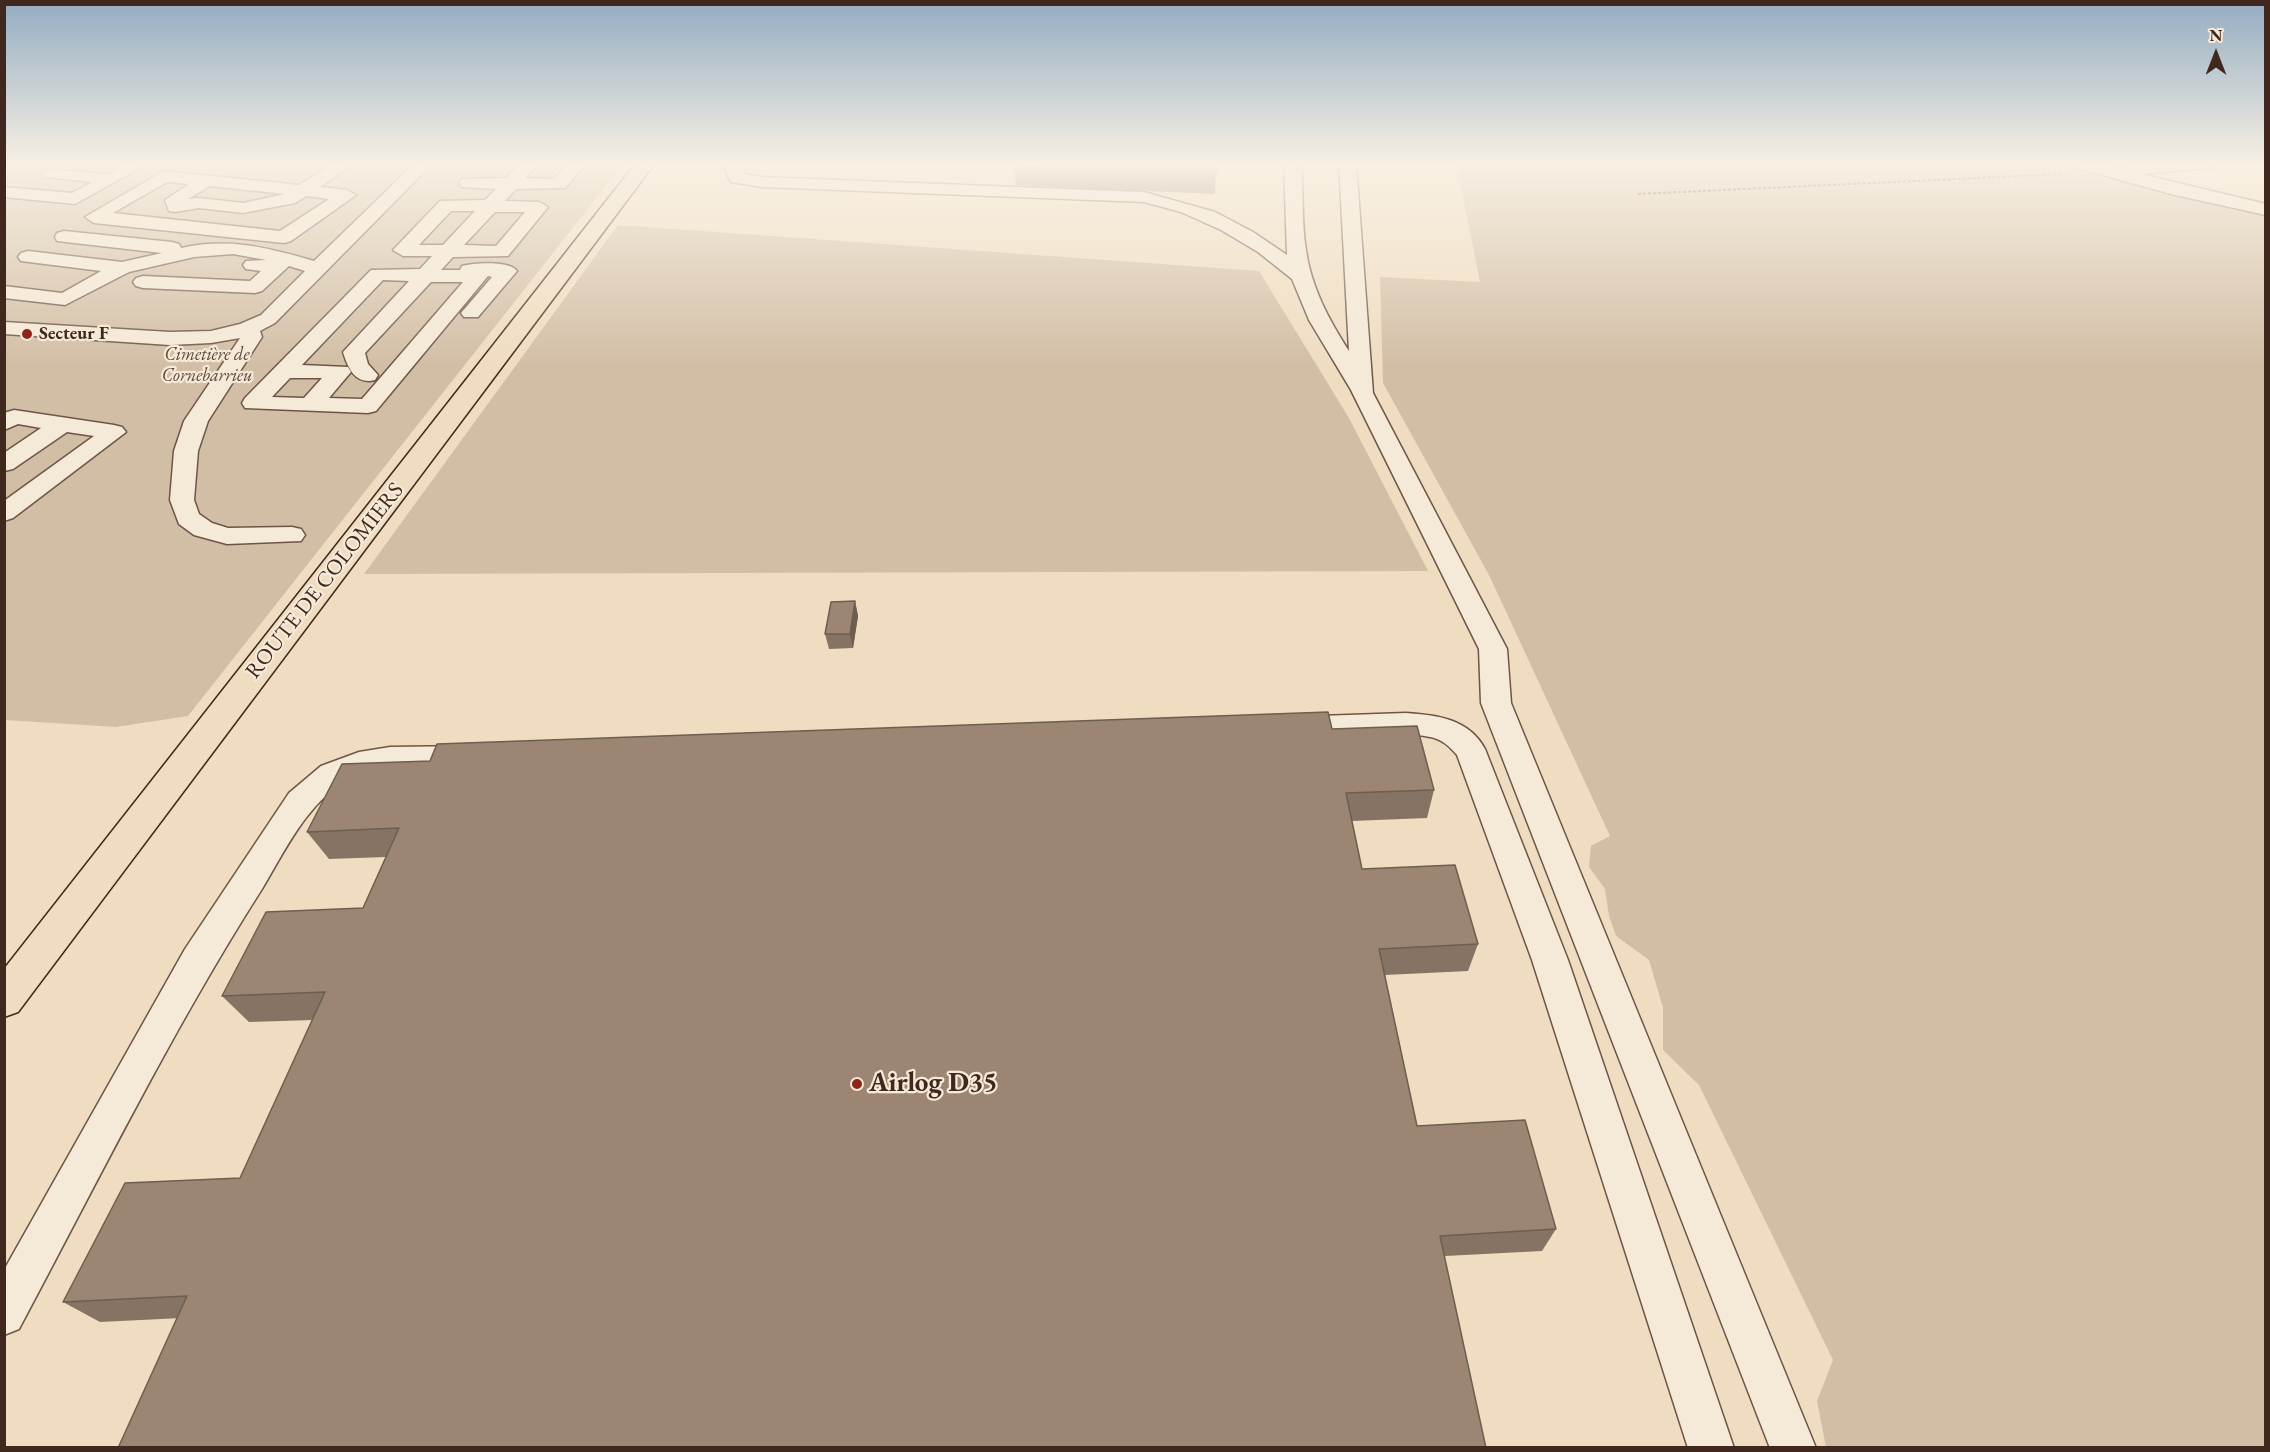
<!DOCTYPE html>
<meta charset="utf-8">
<style>
body{margin:0}
#map{position:relative;width:2270px;height:1452px;overflow:hidden;background:#f0ddc1;font-family:"EB Garamond",serif}
canvas{display:block}
.frame{position:absolute;inset:0;border:6px solid #41281e;pointer-events:none}
.north{position:absolute;left:2186px;top:24px;width:60px;height:60px;-webkit-text-stroke:4px #f5e9d7;paint-order:stroke;rotate:0deg;font-size:16px;font-weight:700;line-height:24px;text-align:center;color:#41281e}
.north::after{content:'';display:block;margin:auto;width:21px;height:27px;background:#41281e;clip-path:polygon(50% 0,100% 100%,50% 72%,0 100%)}
</style>
<div id="map">
<canvas width="2270" height="1452"></canvas>
<div class="frame"></div>
<div class="north">N</div>
</div>
<script>
const context = document.querySelector('canvas').getContext('2d');
context.lineJoin = 'round';
function fillPath(path, color) {
  context.fillStyle = color;
  context.fill(path, 'evenodd');
}
function trace(path, color, width, dash) {
  context.strokeStyle = color;
  context.lineWidth = width;
  context.lineCap = dash ? 'butt' : 'round';
  context.setLineDash(dash || []);
  context.stroke(path);
}
function label(font, color, halo, rows, align = 'center') {
  context.font = font + ' "EB Garamond",serif';
  context.lineWidth = 4.5;
  context.setLineDash([]);
  context.textBaseline = 'middle';
  context.strokeStyle = halo;
  context.fillStyle = color;
  for (const [text, x, y, turn = 0] of rows) {
    context.save();
    context.translate(x, y);
    context.rotate((+turn || 0) * Math.PI / 180);
    context.textAlign = isNaN(turn) ? turn : align;
    if (halo) context.strokeText(text, 0, 0);
    context.fillText(text, 0, 0);
    context.restore();
  }
}
fillPath(new Path2D(`
 M4,163H624L188,716L116,727L5,720Z
 M1456,163H2072L2173,191L2265,211V1447H1826L1817,1401L1833,1360L1699,1085L1663,1050V1008L1649,960L1616,936L1609,916L1605,889L1589,867L1591,846L1610,836L1489,575L1383,383L1380,277L1480,282Z
 M618,225L1259,271L1349,418L1428,571L364,574Z`), '#d2bea5');
const minor = new Path2D(`
 M128,163H149L75,204L4,197V187L72,193L92,182L45,177L42,173L45,169L108,174Z
 M335,163H355L320,187L347,190L356,195L291,241L284,243L94,223L85,217L164,171L299,185ZM167,182L189,184L165,200L169,211L175,212L199,208L243,213L295,203L306,196L329,199L280,231L113,213ZM210,186L285,194L243,203L199,198L188,199Z
 M415,163H433L275,323L260,331L262,337L208,421L198,451L194,500L199,514L212,523L228,528L292,527L301,529L305,535L301,541L227,544L194,535L179,524L170,500L174,451L184,421L240,338L211,343L170,345L4,334V322L170,332L211,331L240,324L261,315L305,271L289,266L262,291L255,293L143,288L136,286L133,282L136,278L143,276L250,281L261,271L246,269L243,265L246,261L266,260L233,254L194,257L129,272L65,305L4,298V286L62,293L101,271L21,261L18,257L21,253L28,251L122,262L162,253L57,241L55,237L57,233L64,231L172,242L179,244L181,248C229,237 269,248 314,261Z
 M521,163H539L525,178L554,179L569,163H587L565,188L516,189L505,201L539,202L548,207L508,256L453,257L441,270H460L462,266C474,263 509,260 517,271L478,317H464L461,313L492,277L488,276L376,411L368,413L245,408L242,403L245,398L371,270L420,269L432,256H403L393,250L440,201L485,200L496,189L462,187L459,183L462,179L506,178ZM451,211H475L443,245H419ZM495,212H525L496,246L464,245ZM383,280L409,281L343,352C348,368 355,385 375,380L378,375L368,364L365,353L431,282H463L362,399L329,398L351,372L348,367L302,365ZM290,378H322L304,398L272,397Z
 M731,163H748L743,170L744,174L762,177L1144,192L1215,212L1253,232L1287,255L1284,163H1301C1304,192 1301,221 1306,250C1311,287 1329,320 1349,351L1339,163H1356L1373,393L1507,649L1511,703L1816,1448H1770L1481,703L1479,649L1351,390L1309,320L1292,279L1258,252L1221,230L1181,212L1144,202L762,187L731,182L725,170Z
 M2071,163H2098L2124,170C2134,158 2200,163 2217,163L2215,167L2209,168L2141,174L2266,204V215L2175,195L2074,167Z
 M14,410L114,425L122,427L126,432L13,518L4,521V501L94,436L67,432L13,469L4,471V453L41,428L18,424L4,430V413Z
 M1406,713C1437,715 1469,719 1485,749L1568,960L1734,1448H1688L1532,960L1457,755C1449,746 1442,739 1430,737C1393,729 1330,738 1290,739L1279,736L1275,728L1279,720L1290,717Z
 M471,746L482,750L486,758L482,766C439,779 389,758 348,780C307,802 285,851 262,889C172,1030 98,1181 19,1329L4,1335V1270L185,949L289,793L321,766L359,752L390,747Z`);
const major = new Path2D(`
 M636,163H655L18,1012L4,1017V969Z`);
trace(minor, '#6d5547', 3);
trace(major, '#41281e', 3);
trace(new Path2D(`
 M1638,194L2062,174`), '#41281e', 2, [3, 2]);
fillPath(minor, '#f5e9d7');
fillPath(major, '#f0ddc1');
fillPath(new Path2D(`
 M1216,163L1215,194L1016,185L1014,166Z
 M855,601L858,616L853,648L829,649L825,634Z
 M1332,729L1434,790L1427,818L1352,821L1362,869L1478,944L1468,971L1385,975L1417,1126L1556,1229L1542,1251L1445,1256L100,1322L63,1302L240,1178L313,1020L249,1022L222,996L363,908L386,857L329,859L307,832Z`), '#867363');
fillPath(new Path2D(`
 M855,601L858,616L853,648L850,634Z`), '#6d5e50');
const building = new Path2D(`
 M1015,163H1216V176L1014,166Z
 M855,601L850,634H825L831,602Z
 M1328,712L1332,729L1417,726L1434,790L1346,793L1362,869L1455,865L1478,944L1379,949L1417,1126L1525,1120L1556,1229L1440,1236L1486,1448H118L187,1296L63,1302L125,1183L240,1178L325,992L222,996L266,912L363,908L399,828L307,832L342,764L430,761L437,744Z`);
fillPath(building, '#9c8673');
trace(building, '#6d5e50', 1.5);
const sky = context.createLinearGradient(0, 0, 0, 366);
sky.addColorStop(0, '#93acc2');
sky.addColorStop(0.45, '#f8f0e3');
sky.addColorStop(1, '#f8f0e300');
context.fillStyle = sky;
context.fillRect(0, 0, 2270, 366);
for (const [x, y, r, color] of [
 [27,334,6,"#8f2418"],
 [857,1084,6,"#8f2418"]
]) {
  const dot = new Path2D();
  dot.arc(x, y, r, 0, 2 * Math.PI);
  context.fillStyle = color;
  context.fill(dot);
  trace(dot, '#f5e9d7', 2);
}
label('bold 18px', '#41281e', '#f5e9d7', [
 ["Secteur F",39,334]
], 'left');
label('italic 18px', '#5e4639', '#f5e9d7', [
 ["Cimetière de",207,355],
 ["Cornebarrieu",207,376]
]);
label('22px', '#41281e', '#f5e9d7', [
 ["ROUTE DE COLOMIERS",325,581,-52]
]);
label('bold 27px', '#41281e', '#f5e9d7', [
 ["Airlog D35",869,1084]
], 'left');
</script>
